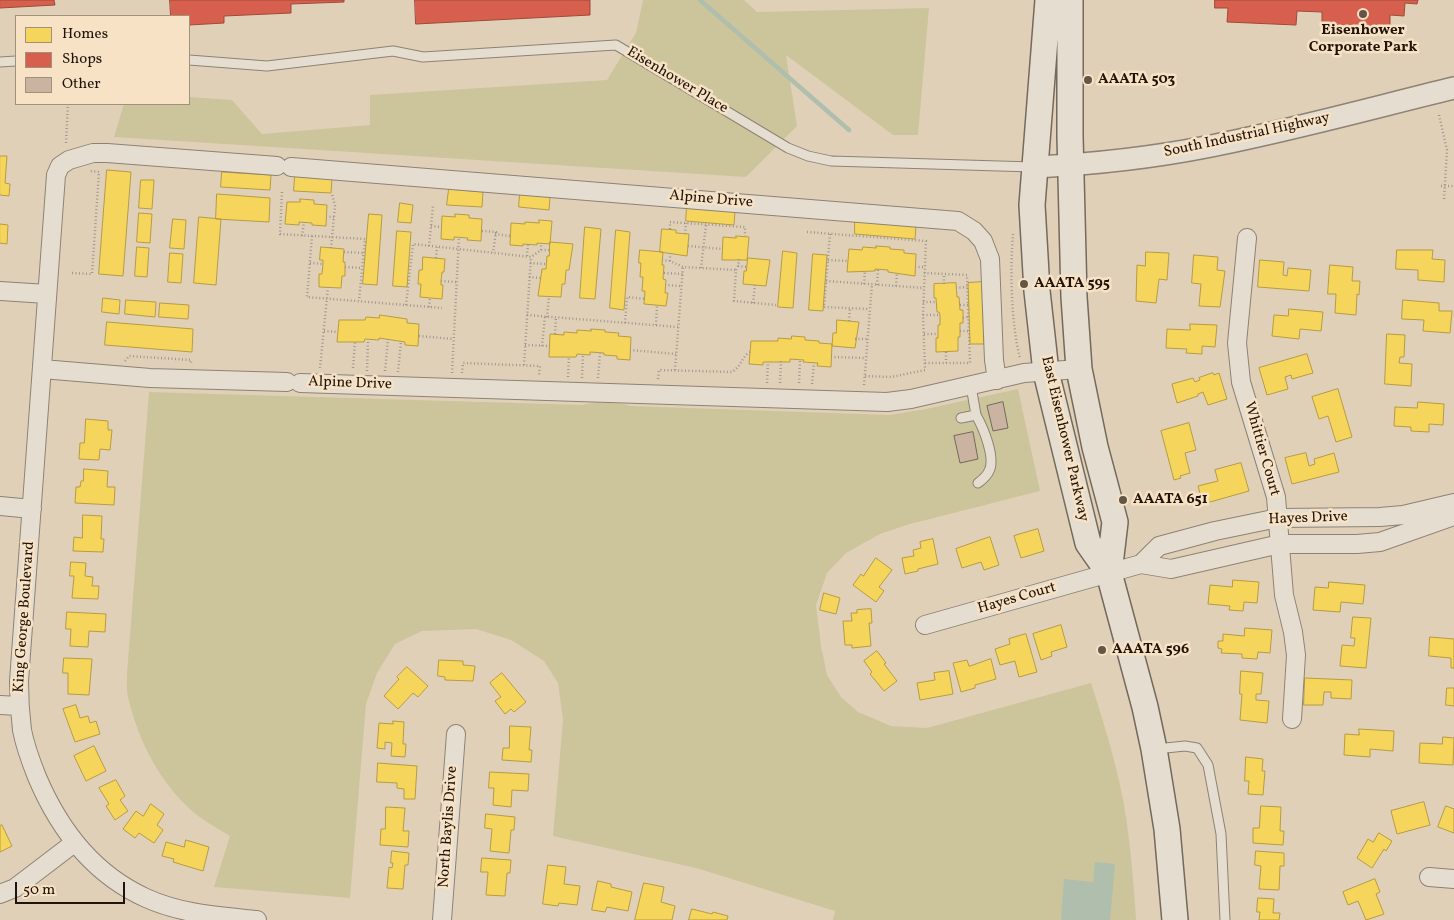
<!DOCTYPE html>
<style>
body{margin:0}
#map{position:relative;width:1454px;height:920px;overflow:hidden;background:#e0d0b8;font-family:Vollkorn,serif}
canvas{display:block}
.legend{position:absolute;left:15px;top:15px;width:175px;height:90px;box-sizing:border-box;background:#f7e2c5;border:1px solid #a1907a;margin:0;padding:6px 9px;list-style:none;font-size:15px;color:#20140a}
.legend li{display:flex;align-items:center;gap:10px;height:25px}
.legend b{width:25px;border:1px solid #a1907a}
.scale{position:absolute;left:15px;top:882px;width:110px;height:22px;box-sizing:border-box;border:2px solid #20140a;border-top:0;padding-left:6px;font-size:15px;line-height:18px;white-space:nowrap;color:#20140a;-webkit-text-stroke:4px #f7e2c5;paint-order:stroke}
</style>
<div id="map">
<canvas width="1454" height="920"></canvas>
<ul class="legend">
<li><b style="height:14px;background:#f6d55c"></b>Homes</li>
<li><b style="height:14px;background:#d6604d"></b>Shops</li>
<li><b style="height:14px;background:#cab4a1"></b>Other</li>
</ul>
<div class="scale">50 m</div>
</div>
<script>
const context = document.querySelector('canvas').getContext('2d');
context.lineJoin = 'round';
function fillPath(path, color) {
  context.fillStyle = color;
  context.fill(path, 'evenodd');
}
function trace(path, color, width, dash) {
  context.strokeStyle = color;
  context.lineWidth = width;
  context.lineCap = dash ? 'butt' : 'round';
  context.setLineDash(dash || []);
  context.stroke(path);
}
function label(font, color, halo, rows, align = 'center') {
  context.font = font + ' Vollkorn,serif';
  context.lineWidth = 5;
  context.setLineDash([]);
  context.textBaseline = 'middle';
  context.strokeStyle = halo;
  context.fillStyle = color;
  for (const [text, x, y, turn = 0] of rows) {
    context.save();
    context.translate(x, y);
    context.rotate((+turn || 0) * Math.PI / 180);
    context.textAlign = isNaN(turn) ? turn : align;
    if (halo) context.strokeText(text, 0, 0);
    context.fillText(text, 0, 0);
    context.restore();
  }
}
fillPath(new Path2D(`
 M643,0H744L757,12L929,8L918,135H893L786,55L797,126L746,177L114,137L124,104H189V97L232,100L262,134L370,125V95L607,80L636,33Z
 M1018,389L1040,491L910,524L880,534L846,553L827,573L816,605L821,646L827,675L841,697L858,712L891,726L927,728L1091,683C1105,727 1119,771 1126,817C1131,851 1134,885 1136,920H833L835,911L696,868L553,836L563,720L558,683L544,661L511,640L476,629L422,631L395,644L377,673L366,704L350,898L214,887L230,836C219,829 207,823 197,815C163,788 139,743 129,701C126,692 127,682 127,673L149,392L582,405C592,402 621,402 630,406L890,415L926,409Z`), '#ccc59c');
fillPath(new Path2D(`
 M1095,862L1115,864L1110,920H1061L1064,879L1093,882Z`), '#b0beae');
const homes = new Path2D(`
 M0,156H7L5,183L10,184L9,196L0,195Z
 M107,170L131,172L123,276L99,274Z
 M222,172L271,175L270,190L221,187Z
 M295,176L332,179L331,193L294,191Z
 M141,180H154L152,209L139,208Z
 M449,189L483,192L482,207L447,205Z
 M217,194L270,198L269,222L216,219Z
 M520,194L550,197L549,210L519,207Z
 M300,199L314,200V204L327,205L326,226L312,225V223L299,222V225L285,224L287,202H300Z
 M400,203L413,205L411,223L398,222Z
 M687,207L735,211L734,225L686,221Z
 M139,213L152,214L150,243L137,242Z
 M369,214L382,215L377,285L363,284Z
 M455,214L469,215V218L482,219L481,241L467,240L468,238L454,237V240L441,239L442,216L455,217Z
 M199,217L221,219L216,285L194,283Z
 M173,219L186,220L184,249L170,248Z
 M539,220L552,221L550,244L537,243V245L523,244V246L510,245L511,223L525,224V222L539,223Z
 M855,221L916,225L915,239L855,234Z
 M0,224L8,225L7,244L0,243Z
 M585,227L601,229L595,299L580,298Z
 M662,229L676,230V233L689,234L687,256L660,252Z
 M616,230L630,232L624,310L610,308Z
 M397,231L411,232L407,287L393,286Z
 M736,236L749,237L747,260H722L723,237L736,238Z
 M550,242L573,244L569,270H566L565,284H562L561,297L538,296L542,269H546L547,256H549Z
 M876,246L890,247V249L904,250V253L916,254L915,276L888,272V270L875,269V271L847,272L849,249L862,250L863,247L876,248Z
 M137,247L149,248L147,277L135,276Z
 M321,247L344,249L343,262H345V276H342L341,288L319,287V274H322L323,264V260H320Z
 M640,250L663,252L662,265H664L663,279L666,280L665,293H668L666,306L644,304L645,291H642L643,277H640L641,263H639Z
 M1397,250H1433L1432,259L1445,260L1444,282L1418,280V270L1396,269Z
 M783,251L797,253L793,308L778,307Z
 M1146,252L1169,253L1167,280L1159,279L1156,303L1136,301L1137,265L1145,266Z
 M170,253L183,254L181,283L168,282Z
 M813,254L827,255L823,311L809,310Z
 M1194,255L1218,257L1217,270L1225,271L1220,307L1199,306L1201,284L1192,283Z
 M423,257L445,259L444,272H442L441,281V285H443L442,299L420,297L421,284H418L419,270H422Z
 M748,258L770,260L766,286L743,284L744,271H746Z
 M1260,260L1284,262L1283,275L1287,276L1288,268L1311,270L1309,291L1258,287Z
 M1330,265L1353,267L1352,281H1360L1359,295L1357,294L1356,315L1335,313L1336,294H1328Z
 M982,282L984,344H970L968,283Z
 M956,283L957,297H959L960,310H963V323H960V337H958V351L936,352V338H938V325H940V315L939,312H937L936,298H934V284Z
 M103,298L120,300L119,314L102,312Z
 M126,300L156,302L155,317L125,314Z
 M1403,300L1439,303V311H1452L1450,333L1423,331L1424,320L1402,319Z
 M160,303L189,305L188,319L159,317Z
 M1289,309L1323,312L1321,331L1300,329L1299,339L1272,336L1274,315L1288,316Z
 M380,315L407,319V323L419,324L418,346L405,345V342L379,338V340L365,339L364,342H337L339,320H365L366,317L379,318Z
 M837,320L859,322L855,348L832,346L833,333H836Z
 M107,322L193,329L192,352L105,345Z
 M1190,324L1217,325L1215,347L1202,346V354L1186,353L1187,349L1166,348L1167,329L1190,330Z
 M591,329L605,330V332L619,333L618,336L631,337L630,360L617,359V356L604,355V353L590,352V355L577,354L576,357H549L550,334L564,335V332L577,333V330L591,331Z
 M1387,334L1405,335L1404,357H1400L1399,363L1412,364L1411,386L1385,384Z
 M792,336L805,337V340L819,341V343L832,344L831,367L817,366L818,363L803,362L804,360L790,359V362H763V365L749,364L751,341H778V338L791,339Z
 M1307,354L1313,373L1292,379L1291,375L1285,377L1288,389L1267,395L1259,368Z
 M1213,373L1214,375L1219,373L1227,399L1208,405L1203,392L1198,394V396L1177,403L1172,384L1193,378L1195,382L1200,380L1199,378Z
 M1338,389L1352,437L1336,442L1328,416L1319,419L1312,397Z
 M1418,402L1444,404L1443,425L1429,424V432L1411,431V427L1394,426L1395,407L1417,408Z
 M86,419L108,421V430H112L110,450L100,449L99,460L79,459L80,443H84Z
 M1189,423L1196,450L1185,453L1190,473L1180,476L1181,478L1174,480L1161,431Z
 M1306,453L1309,466L1315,464L1314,459L1334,453L1339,472L1292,484L1285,458Z
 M1241,463L1249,491L1203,504L1198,486L1218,481L1215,470Z
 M84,469L108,471L107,487H115L114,505L75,503L76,487H80L81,481H83Z
 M83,515L102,516L101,539H104L103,552L73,551L74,537L82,538Z
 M1038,529L1044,551L1021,558L1014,536Z
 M990,537L999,565L984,570L981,562L962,568L956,549Z
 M933,539L938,564L918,569V571L905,574L902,558L914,556L913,550L921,548L920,542Z
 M876,558L892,570L879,587L884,591L876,602L853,585L861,574L863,576Z
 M71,562L86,563L85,576L93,577L92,586H99L98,599L72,598L74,576H70Z
 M1233,580L1259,582L1257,603L1244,602L1243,611L1229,610L1230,606L1208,604L1210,585L1232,587Z
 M1329,582L1365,585L1363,604L1341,602L1340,612L1313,610L1315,587L1328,588Z
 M824,593L840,598L836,614L820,610Z
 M871,609L872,623H869L871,646L852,648V645H845L843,621H852L851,613H857V610Z
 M67,612L106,614L105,632L89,631L88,647L70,646L71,629H66Z
 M1353,617L1371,618L1366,668L1340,666L1342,645L1354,646L1355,638H1351Z
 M1061,625L1067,647L1051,652L1052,656L1041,660L1033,634Z
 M1245,628L1272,630L1270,653L1258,652L1257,659L1242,658V654L1221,653L1222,649L1218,648V641H1223V634L1244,636Z
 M1026,634L1037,672L1019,677L1015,661L1000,665L995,649L1010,644L1009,639Z
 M1430,637L1454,639V668H1451V658L1429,656Z
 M877,651L886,663L884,664L897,681L884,691L870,674L872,672L864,661Z
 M64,658L92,659L89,695L68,694V673H63Z
 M991,659L996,679L975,685V688L961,692L953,663L967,660L969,666Z
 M439,660L463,661V665L475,666L473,681L445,680V677L438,676Z
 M407,667L428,686L418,697L413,693L398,709L384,696L399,679L397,677Z
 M949,671L953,694L920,700L917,683L935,680L934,673Z
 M1241,671L1263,673L1261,694H1256V700L1269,701L1267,723L1240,720L1242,694H1240Z
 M502,673L526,702L514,712L511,709L505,714L495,701L501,697L490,683Z
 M1305,678L1352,680L1351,699L1331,698V692H1324L1323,705H1304Z
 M1447,688H1454V706L1446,705Z
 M76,705L80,718L88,716L90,723L96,721L100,734L75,742L63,709Z
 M393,721L404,722L403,744H406L405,757L391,756L392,743L385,742V749L377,748L379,723L393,724Z
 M510,726L531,727L529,750H532L531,762L502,760L503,748H509Z
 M1359,729L1394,731L1393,751L1370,749V757L1344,755L1345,734L1359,735Z
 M1443,737L1454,738L1453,765L1419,763L1420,743L1442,744Z
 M94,746L106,771L86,781L74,756Z
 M1246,757L1263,759L1262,771H1265L1263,795L1248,794L1249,781H1245Z
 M378,763L417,766L415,799H404V789L397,788V783L377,782Z
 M490,772L529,774L528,791L512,790L511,807L493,805L494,788H489Z
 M116,780L125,796L120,800L128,811L115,820L106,806L109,804L99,788Z
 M1424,802L1430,825L1397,834L1391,811Z
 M151,804L164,814L157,825L163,830L154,843L139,833L135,838L123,829L136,811L143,816Z
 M1261,806L1281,807L1280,831H1284L1283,845L1253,843V828H1259Z
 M1446,806L1454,809V833L1438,827Z
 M386,807L405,808L403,831H409L408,847L380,845L381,829H385Z
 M486,814L515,817L514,830H511L509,853L490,851L492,829L485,828Z
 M2,825L12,846L0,852V826Z
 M1379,833L1392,841L1386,851L1384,849L1372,868L1357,858L1368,839L1373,842Z
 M186,840L209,847L203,871L173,862L174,859L162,856L166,842L184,847Z
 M392,851L409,853L408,865H405L403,889L387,888L389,867L392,868L393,863H391Z
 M1256,851L1284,853V866H1280L1279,890L1259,889L1261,866L1255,865Z
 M482,858L511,860L510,873H507L505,896L486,895L488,872H481Z
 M548,865L566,867L564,884L580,886L577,905L559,903L558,906L543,904Z
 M1375,879L1380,892L1376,894L1384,914L1366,920L1358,901L1348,905L1343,892Z
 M598,881L611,884V887L632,892L628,911L607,907L605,912L592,910Z
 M644,883L664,887L661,902L675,906L672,920H635Z
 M1258,898L1274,899L1273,913H1280L1279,920H1259L1260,912H1257Z
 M692,909L712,914L713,912L728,916L727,920H689Z`);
fillPath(homes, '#f6d55c');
trace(homes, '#b69b43', 1);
const shops = new Path2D(`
 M0,0H54L55,5L0,8Z
 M170,0H344V2L291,4V13L224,16V23L189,25V16H171Z
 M415,0H590V15L416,24Z
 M1215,0H1418L1417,4L1405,3L1404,16L1390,15V29L1322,26V12L1297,11L1296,25L1227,22L1228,8H1215Z`);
fillPath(shops, '#d6604d');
trace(shops, '#9f4939', 1);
trace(new Path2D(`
 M700,0L849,130`), '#b0beae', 4.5);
const building = new Path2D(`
 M1003,402L1008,428L993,431L987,406Z
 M973,432L978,459L960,463L954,436Z`);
fillPath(building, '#cab4a1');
trace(building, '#73695c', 1);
const service = new Path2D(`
 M189,60L267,66L393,51L423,57L616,45L788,148L808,156L831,161L1033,167
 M0,62L16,61
 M976,415C983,427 996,458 989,471C987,476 982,480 978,483
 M961,418L976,415L971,386
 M1156,749L1185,746L1197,748L1208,765L1221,834L1225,920`);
const minor = new Path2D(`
 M291,167L958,221L974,231L983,241L990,259L994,360L997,380
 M1247,238L1237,343L1241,382L1276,497L1284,595L1293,632L1296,655L1292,719
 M0,291L47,294
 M42,369L150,378L287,382
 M300,383L887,402L911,399L1024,373L1079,369
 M0,506L32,509
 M1141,564L1159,546L1215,531L1278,518L1380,517L1403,515L1454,503
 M925,625L1141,564L1171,569L1280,544H1357L1380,542L1454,516
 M0,705L19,706
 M1429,877L1454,879
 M0,894L15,888L74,843
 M257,920C219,916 181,914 146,898C93,874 59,829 37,777C31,762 25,746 22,730C20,714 19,698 19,681L56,175L60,166L69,160L93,153H107L277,166
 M442,920L456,734`);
const tertiary = new Path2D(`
 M1036,167C1093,164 1150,158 1206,147C1289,131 1372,108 1454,88`);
const secondary = new Path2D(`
 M1048,0L1032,205L1037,291L1046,372L1088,543L1109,573L1145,707L1154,749L1167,829L1175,920
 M1070,0V136L1074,297L1079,369L1095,447L1115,522L1109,573`);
trace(service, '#8d8274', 11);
trace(minor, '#8d8274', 20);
trace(tertiary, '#8d8274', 24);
trace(secondary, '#73695c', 28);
trace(new Path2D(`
 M1439,115L1447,150L1444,199
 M66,143L68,104
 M1441,186H1454
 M282,192L280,234L365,239L359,301
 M326,217H334
 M431,226L442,227
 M670,229V222L745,227V236
 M482,231L496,232L493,253
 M807,232L926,241L923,315L925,370L891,377L865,376
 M495,234L510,236
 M685,234L686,223
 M830,234L824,307L869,309
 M1013,234C1010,269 1011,324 1020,358
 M302,236L304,222
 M312,236L307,297L442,308
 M429,246L433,206
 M688,246L722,249
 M331,248L335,206L332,194
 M541,250V243
 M344,252L363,253
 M670,253V261L683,267L736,270
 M527,256L528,244
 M436,258L437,247
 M739,259L738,266L736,270L734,301L776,305
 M662,260L670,261
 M828,260L848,261
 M310,263L323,264
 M530,263L546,264
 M738,266L747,267
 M345,267L362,268
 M915,267H924
 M701,268L706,225
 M72,273L92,274L99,172L90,171
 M664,273L683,274
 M924,273L967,275L970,363H924
 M529,277L541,278
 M441,281L456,282
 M826,281L924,288
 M864,284L865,271
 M944,284V274
 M665,285L681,286
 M877,285L878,269
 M896,286L897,273
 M956,288L967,287
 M923,302H937
 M753,303L755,285
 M406,305L413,244L531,257L541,250H550
 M960,305H968
 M429,307L430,298
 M527,315L678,327
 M923,315H940
 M547,317L549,296
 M963,318L968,317
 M849,321L850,308
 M625,323L627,297L645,299
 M656,325L657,305
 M324,331L338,332
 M960,331H969
 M555,334L556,317
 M924,334H938
 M419,336L453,339
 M855,339H867
 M525,345L550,346
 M542,346L545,316
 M630,350L676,354
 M946,352V363
 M831,357L866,358
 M125,361L129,356L191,360V363
 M524,365L531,257
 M320,368L328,287
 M353,368L355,342
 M675,370L683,267
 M367,371L368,340
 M385,371L388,339
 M398,372L401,342
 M452,373L459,237
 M462,373L463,363L540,366L539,376
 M568,377L569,356
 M582,378L583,354
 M598,378L600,353
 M658,379L659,370L732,372C742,366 742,356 750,352
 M767,383L768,362
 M780,383L781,361
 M799,383L800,360
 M812,384L814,363
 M864,385L872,284`), '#9f988e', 2.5, [1, 2.5]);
trace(service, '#e6ddd1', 9);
trace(minor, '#e6ddd1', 18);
trace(tertiary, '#e6ddd1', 21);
trace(secondary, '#e6ddd1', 25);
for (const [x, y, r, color] of [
 [1363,14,5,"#635647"],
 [1088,80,5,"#635647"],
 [1024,284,5,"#635647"],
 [1123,500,5,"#635647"],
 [1102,650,5,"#635647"]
]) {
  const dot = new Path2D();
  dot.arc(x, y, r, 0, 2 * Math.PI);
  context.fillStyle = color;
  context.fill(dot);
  trace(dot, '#f7e2c5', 2);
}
label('bold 15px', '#20140a', '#f7e2c5', [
 ["Eisenhower",1363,31,"center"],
 ["Corporate Park",1363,48,"center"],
 ["AAATA 503",1098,80],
 ["AAATA 595",1034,284],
 ["AAATA 651",1133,500],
 ["AAATA 596",1112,650]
], 'left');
label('15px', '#20140a', '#f7e2c5', [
 ["Eisenhower Place",677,81,31],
 ["South Industrial Highway",1247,136,-12],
 ["Alpine Drive",711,200,5],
 ["Alpine Drive",350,384,2],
 ["East Eisenhower Parkway",1064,439,77],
 ["Whittier Court",1261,449,74],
 ["Hayes Drive",1308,519,-2],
 ["Hayes Court",1017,599,-16],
 ["King George Boulevard",25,617,-86],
 ["North Baylis Drive",449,827,-86]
]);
</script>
